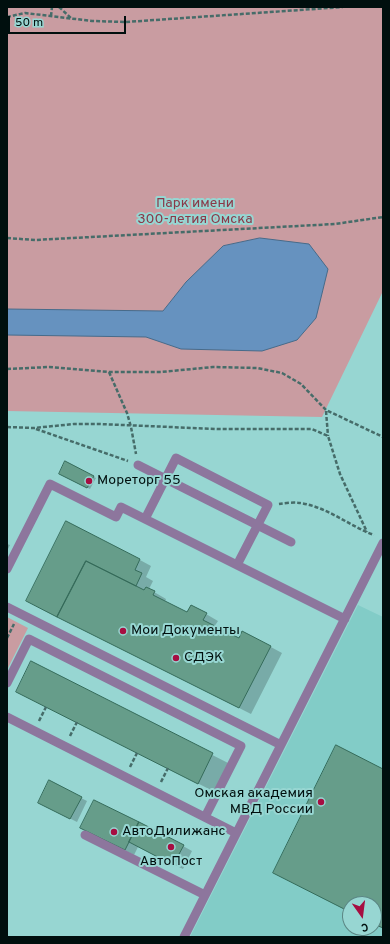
<!DOCTYPE html>
<meta charset="utf-8">
<style>
body{margin:0}
#map{position:relative;width:390px;height:944px;overflow:hidden;background:#97d6d2;font-family:Overpass,sans-serif}
canvas{display:block}
.frame{position:absolute;inset:0;border:8px solid #000f0e;pointer-events:none}
.north{position:absolute;left:342px;top:896px;width:40px;height:40px;box-sizing:border-box;background:#97d6d2;border:1px solid #5b8684;border-radius:50%;rotate:166deg;font-size:11px;font-weight:700;line-height:16px;text-align:center;color:#000f0e}
.north::after{content:'';display:block;margin:auto;width:14px;height:18px;background:#a60e41;clip-path:polygon(50% 0,100% 100%,50% 72%,0 100%)}
.scale{position:absolute;left:8px;top:16px;width:118px;height:18px;box-sizing:border-box;border:2px solid #000f0e;border-top:0;padding-left:5px;font-size:12px;line-height:14px;white-space:nowrap;color:#000f0e;-webkit-text-stroke:3px #97d6d2;paint-order:stroke}
</style>
<div id="map">
<canvas width="390" height="944"></canvas>
<div class="frame"></div>
<div class="north">С</div>
<div class="scale">50 m</div>
</div>
<script>
const context = document.querySelector('canvas').getContext('2d');
context.lineJoin = 'round';
function fillPath(path, color) {
  context.fillStyle = color;
  context.fill(path, 'evenodd');
}
function trace(path, color, width, dash) {
  context.strokeStyle = color;
  context.lineWidth = width;
  context.lineCap = dash ? 'butt' : 'round';
  context.setLineDash(dash || []);
  context.stroke(path);
}
function label(font, color, halo, rows, align = 'center') {
  context.font = font + ' Overpass,sans-serif';
  context.lineWidth = 4;
  context.setLineDash([]);
  context.textBaseline = 'middle';
  context.strokeStyle = halo;
  context.fillStyle = color;
  for (const [text, x, y, turn = 0] of rows) {
    context.save();
    context.translate(x, y);
    context.rotate((+turn || 0) * Math.PI / 180);
    context.textAlign = isNaN(turn) ? turn : align;
    if (halo) context.strokeText(text, 0, 0);
    context.fillText(text, 0, 0);
    context.restore();
  }
}
fillPath(new Path2D(`
 M358,605L383,617V937H190ZM350,904H374V928H350Z`), '#82ccc7');
fillPath(new Path2D(`
 M7,7H383V291L322,417L7,411Z
 M7,617L28,628L7,670Z`), '#c99ca1');
const water = new Path2D(`
 M260,238L309,244L328,269L316,318L297,340L262,351L181,349L146,337L7,335V309L163,311L186,282L223,246Z`);
fillPath(water, '#6692bf');
trace(water, '#476b8a', 1);
fillPath(new Path2D(`
 M66,463L96,478L90,489L60,474Z
 M7,544L10,545L7,551Z
 M140,560L151,566L146,577L153,581L149,589L166,599L165,602L187,613L206,614L218,621L214,627L239,639L243,632L282,653L251,714L39,607Z
 M32,663L230,764L215,792L34,701L17,692Z
 M81,798L87,801L77,822L45,806Z
 M90,833L183,846L192,851L183,869L138,847L134,855Z`), '#0003');
const building = new Path2D(`
 M65,461L94,476L87,488L59,474Z
 M66,521L140,559L135,570L142,573L136,586L86,561L57,617L26,601Z
 M86,561L144,590L146,587L155,591L153,595L187,612L191,605L207,613L203,620L239,638L242,631L271,646L239,708L57,617Z
 M31,661L213,753L198,784L16,692Z
 M336,745L383,769V928L374,924V904H350V912L273,873Z
 M49,780L82,797L70,819L38,803Z
 M94,800L139,822L125,850L80,828Z
 M139,822L184,845L173,865L129,842Z`);
fillPath(building, '#669d8a');
trace(building, '#356b5a', 1);
trace(new Path2D(`
 M59,7L71,18
 M51,16L52,7
 M7,17L25,13L92,21L126,22L343,7
 M7,238L35,240L335,224L383,217
 M7,369L49,367L109,372H161L213,367L257,368L282,373L301,384L326,410L383,437
 M109,372L127,413L131,427L136,454
 M326,411L328,436
 M7,427L34,428L74,424H99L217,429H312L328,436L340,474L367,532
 M36,429L128,461
 M279,504C285,503 294,502 300,503C328,507 349,526 374,535
 M7,638L14,624
 M39,721L46,707
 M70,736L77,722
 M130,767L137,753
 M161,782L168,768`), '#466c69', 2.5, [4, 2]);
trace(new Path2D(`
 M138,465L291,542
 M145,519L176,458L268,505L237,565
 M7,569L50,484L116,517L121,507L345,619
 M7,607L281,745
 M7,683L29,639L241,746L205,817
 M7,717L236,833
 M85,835L205,895
 M184,937L383,543`), '#8d769d', 9);
for (const [x, y, r, color] of [
 [89,481,4,"#a60e41"],
 [123,631,4,"#a60e41"],
 [176,658,4,"#a60e41"],
 [321,802,4,"#a60e41"],
 [114,832,4,"#a60e41"],
 [171,847,4,"#a60e41"]
]) {
  const dot = new Path2D();
  dot.arc(x, y, r, 0, 2 * Math.PI);
  context.fillStyle = color;
  context.fill(dot);
  trace(dot, '#97d6d2', 1.5);
}
label('14px', '#8a3848', '#97d6d2', [
 ["Парк имени",195,204],
 ["300-летия Омска",195,220]
]);
label('14px', '#000f0e', '#97d6d2', [
 ["Мореторг 55",97,481],
 ["Мои Документы",131,631],
 ["СДЭК",184,658],
 ["Омская академия",313,794,"right"],
 ["МВД России",313,810,"right"],
 ["АвтоДилижанс",122,832],
 ["АвтоПост",171,862,"center"]
], 'left');
</script>
